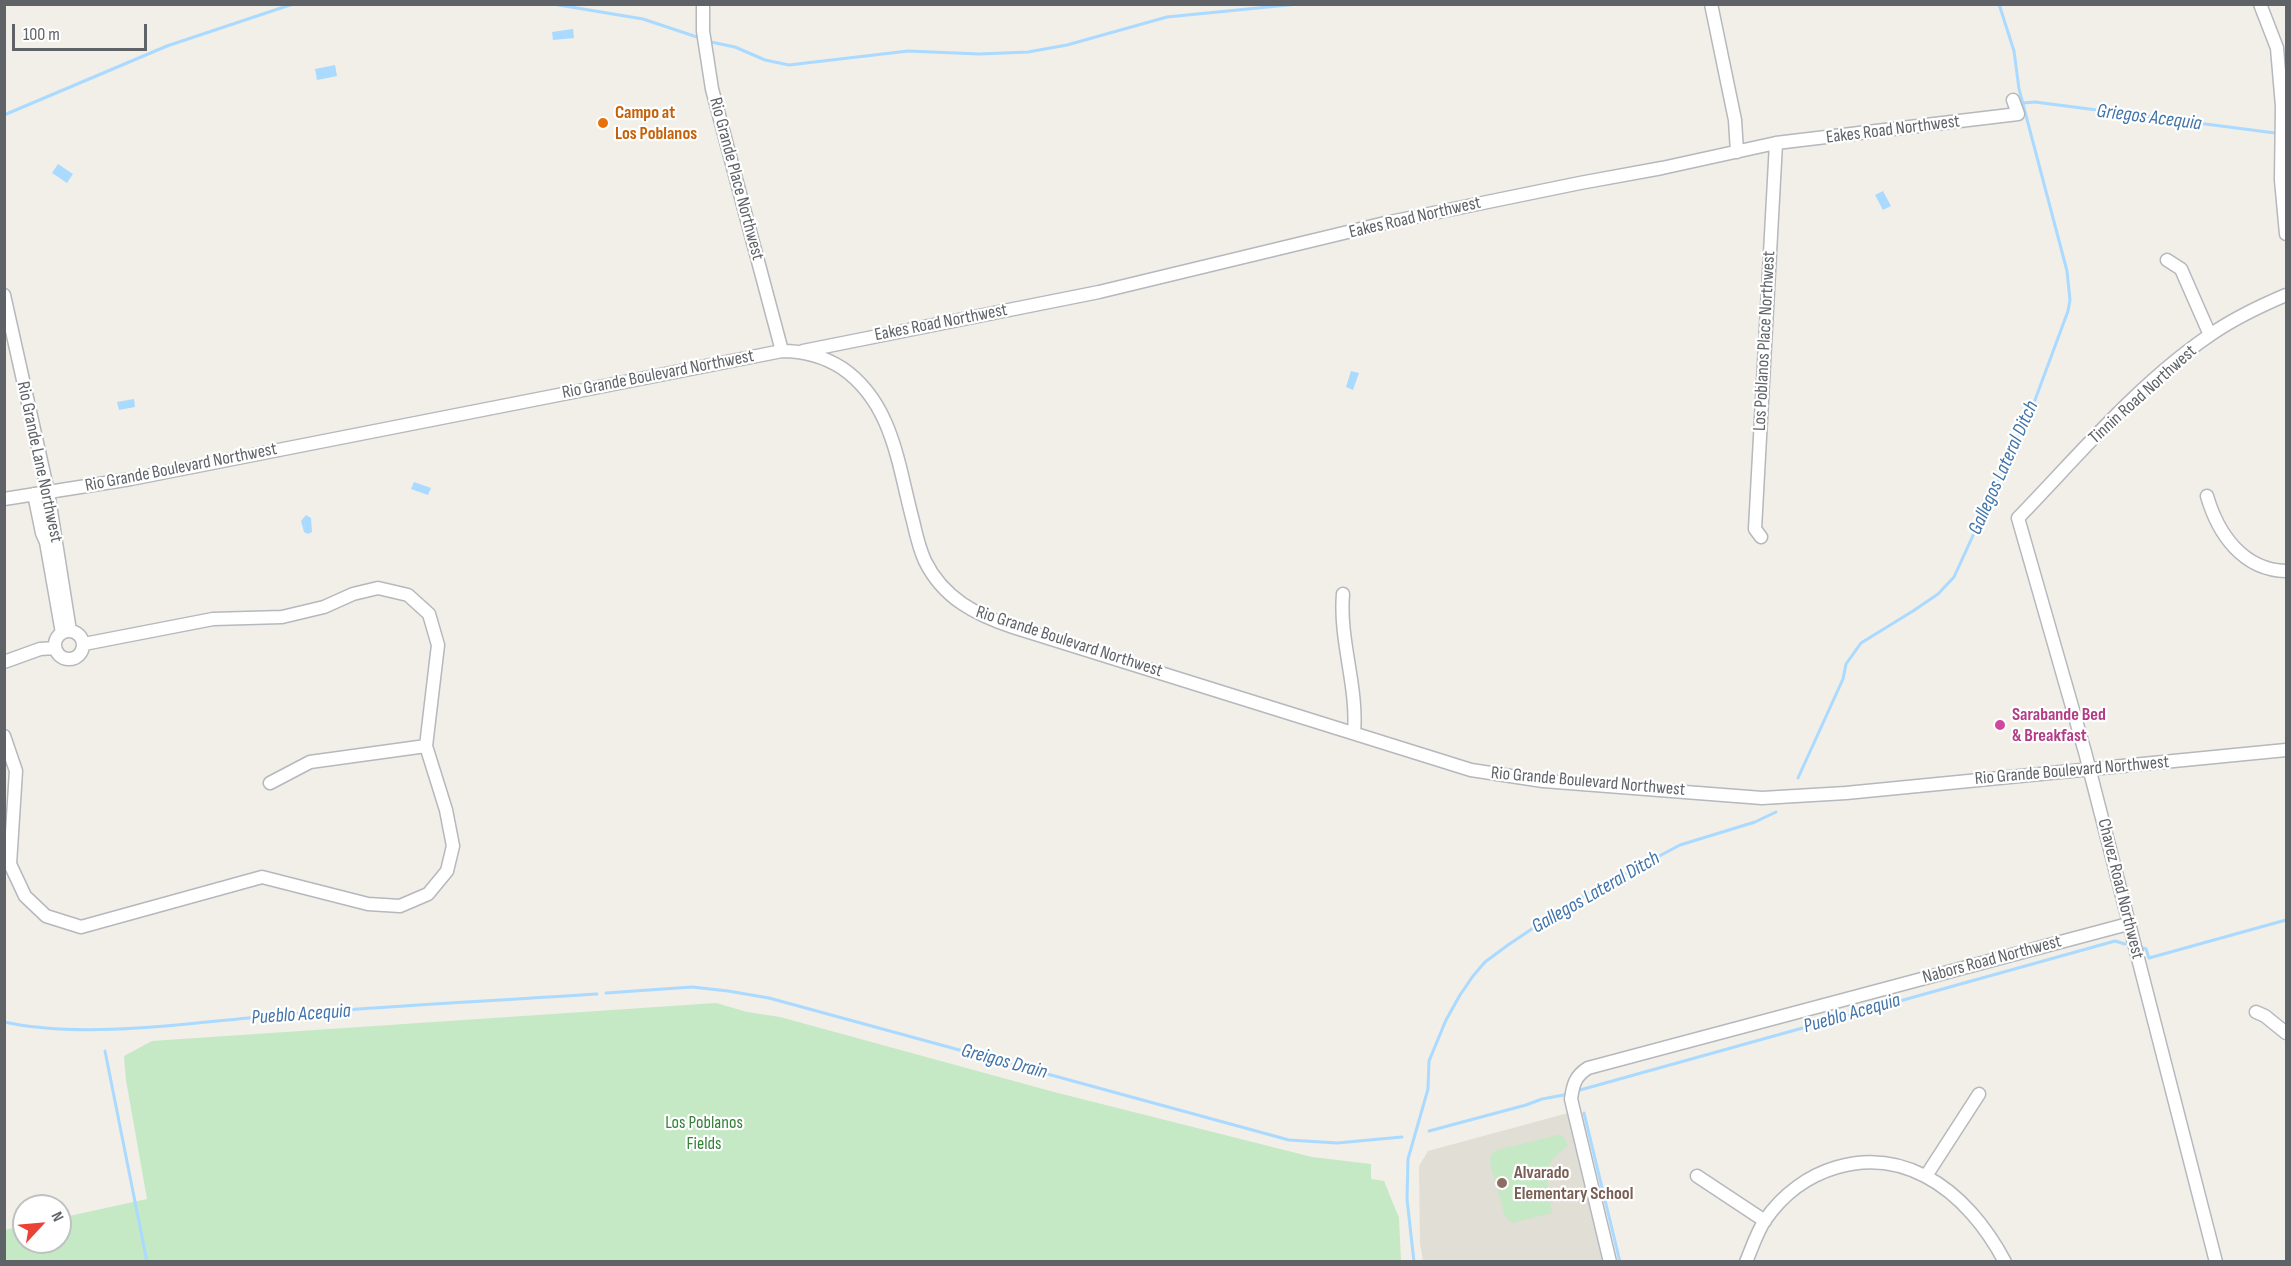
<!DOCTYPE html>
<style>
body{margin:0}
#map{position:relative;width:2291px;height:1266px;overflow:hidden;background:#f1efe8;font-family:"Sofia Sans Condensed",sans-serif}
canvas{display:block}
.frame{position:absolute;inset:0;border:6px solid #5f6368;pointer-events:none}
.north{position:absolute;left:12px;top:1194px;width:60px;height:60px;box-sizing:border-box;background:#fff;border:2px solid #bfc1c3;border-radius:50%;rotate:64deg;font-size:16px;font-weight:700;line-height:24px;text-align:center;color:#5f6368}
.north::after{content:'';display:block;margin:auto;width:21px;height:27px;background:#ea4335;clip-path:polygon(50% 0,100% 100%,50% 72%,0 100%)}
.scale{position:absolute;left:12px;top:24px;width:135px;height:27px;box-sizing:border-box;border:3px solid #5f6368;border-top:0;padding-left:8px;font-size:18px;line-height:21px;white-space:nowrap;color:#5f6368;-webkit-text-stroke:4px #fff;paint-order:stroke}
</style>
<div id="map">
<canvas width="2291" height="1266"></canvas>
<div class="frame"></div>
<div class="north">N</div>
<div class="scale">100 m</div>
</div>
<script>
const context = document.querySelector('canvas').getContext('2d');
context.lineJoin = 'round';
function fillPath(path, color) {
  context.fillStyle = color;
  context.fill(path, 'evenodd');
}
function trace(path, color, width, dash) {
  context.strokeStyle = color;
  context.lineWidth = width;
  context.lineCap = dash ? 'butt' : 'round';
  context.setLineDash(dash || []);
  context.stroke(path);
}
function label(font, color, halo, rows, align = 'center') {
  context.font = font + ' "Sofia Sans Condensed",sans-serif';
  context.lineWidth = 4.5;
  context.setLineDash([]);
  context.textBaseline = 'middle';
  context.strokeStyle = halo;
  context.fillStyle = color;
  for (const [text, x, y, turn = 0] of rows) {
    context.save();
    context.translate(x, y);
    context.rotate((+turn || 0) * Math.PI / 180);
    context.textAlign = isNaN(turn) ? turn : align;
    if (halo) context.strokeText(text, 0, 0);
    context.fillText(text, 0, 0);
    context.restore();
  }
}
fillPath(new Path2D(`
 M1568,1113L1603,1261H1423L1420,1243L1419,1166L1428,1151Z`), '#e1ded6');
fillPath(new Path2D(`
 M716,1003L747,1012L780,1017L1054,1092L1312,1157L1371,1164V1179L1384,1181L1399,1218L1401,1261H5V1230L24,1225V1242H60V1218L147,1199L126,1080L124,1056L152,1041Z
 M1558,1135L1563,1136L1568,1145C1564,1150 1560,1151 1556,1155C1541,1170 1550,1195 1552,1213L1512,1223L1505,1216L1490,1163L1491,1154L1497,1150Z`), '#c5e8c5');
fillPath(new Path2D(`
 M573,29L574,38L553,40L552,32Z
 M335,65L337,76L317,80L315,69Z
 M58,164L73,174L67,183L52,173Z
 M1883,191L1891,206L1883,210L1875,195Z
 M1351,371L1359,373L1353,390L1346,387Z
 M134,399L135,407L119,410L117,402Z
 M414,482L431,488L428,495L411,489Z
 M306,515L311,518L312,532L308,534L304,532L301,521Z`), '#aadaff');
trace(new Path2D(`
 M553,4L643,19L697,37
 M711,42L735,47L765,60L789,65L908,51L979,54L1028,52L1067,45L1167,17L1298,4
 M2023,103L2035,102L2275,133
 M4,115L167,46L293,4
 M1798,778L1843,679L1846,664L1861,643L1913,611L1938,594L1954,577L2035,400L2068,311L2070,300L2067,271L2019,89L2014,51L1999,4
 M2143,948L2146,949L2149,958L2286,920
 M606,993L692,987L728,991L769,998L1289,1140L1337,1143L1402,1137
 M4,1022C88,1040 195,1022 280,1015C386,1006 491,1001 597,994
 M105,1051L147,1262
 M1580,1090L2115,941L2125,944
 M1584,1113L1620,1262
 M1429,1131L1526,1105L1542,1099L1564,1095
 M1414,1262L1407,1199L1408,1159L1428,1089L1429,1061L1446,1020L1460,995L1473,976L1485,962L1508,945L1569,904L1680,845L1755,822L1776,812`), '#aadaff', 3);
const minor = new Path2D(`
 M703,4V31L712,89L782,351
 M1711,4L1735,120L1737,152
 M2260,4L2277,48L2282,106L2281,180L2286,234
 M2167,260L2181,269L2210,335
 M4,295L48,492L70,631
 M803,351L1099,292L1385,223L1580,183L1662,168L1776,143L2018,114L2013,100
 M34,494L42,533L46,542L62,633
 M2207,496C2218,534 2243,570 2286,571
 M4,499L131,479L782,351C804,351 823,356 842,368C893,403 898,465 913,521C916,534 919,548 925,561C943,598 976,615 1013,627L1471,770L1543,781L1762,798L1846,793L2286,750
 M1761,537L1755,529L1776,143
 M1343,594C1339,641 1358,686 1354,733
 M55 645a14 14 0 1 1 28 0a14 14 0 1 1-28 0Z
 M4,662L40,649L55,648
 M4,736L16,771L10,864L25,896L46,916L81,927L262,877L368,904L400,906L428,894L447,871L453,846L446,810L426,746L438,645L429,614L408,595L378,588L353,594L324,607L282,617L213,619L84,644
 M270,783L310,762L426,746
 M2256,1012L2265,1016L2286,1033
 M1697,1176L1765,1221
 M1926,1176L1979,1094
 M1610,1262L1571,1099C1573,1085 1575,1076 1588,1068L2128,924
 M1746,1262C1752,1248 1757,1232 1765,1220C1801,1168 1867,1146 1925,1176C1960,1194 1987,1228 2005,1262
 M2216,1262L2085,752L2018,518C2079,455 2137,385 2210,335C2233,319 2260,306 2286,295`);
trace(minor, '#b5b8bc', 15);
trace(minor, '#fff', 12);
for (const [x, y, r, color] of [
 [603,123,6,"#e8710a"],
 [2000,725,6,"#d1479c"],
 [1502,1183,6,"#8d6e63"]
]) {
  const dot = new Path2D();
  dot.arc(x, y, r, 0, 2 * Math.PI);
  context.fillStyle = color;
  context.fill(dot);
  trace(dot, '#fff', 2);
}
label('bold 18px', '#c56008', '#fff', [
 ["Campo at",615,113],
 ["Los Poblanos",615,134]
], 'left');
label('18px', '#5f6368', '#fff', [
 ["Eakes Road Northwest",1893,130,-7],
 ["Rio Grande Place Northwest",736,179,75],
 ["Eakes Road Northwest",1415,218,-13],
 ["Eakes Road Northwest",941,323,-11],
 ["Los Poblanos Place Northwest",1765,341,-87],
 ["Rio Grande Boulevard Northwest",658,375,-11],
 ["Tinnin Road Northwest",2143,395,-42],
 ["Rio Grande Lane Northwest",39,462,78],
 ["Rio Grande Boulevard Northwest",181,468,-11],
 ["Rio Grande Boulevard Northwest",1069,642,18],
 ["Rio Grande Boulevard Northwest",2072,771,-5],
 ["Rio Grande Boulevard Northwest",1588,782,5],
 ["Chavez Road Northwest",2120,889,76],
 ["Nabors Road Northwest",1992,960,-15]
]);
label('bold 18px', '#b23c85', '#fff', [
 ["Sarabande Bed",2012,715],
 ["& Breakfast",2012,736]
], 'left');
label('18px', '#348238', '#fff', [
 ["Los Poblanos",704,1123],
 ["Fields",704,1144]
]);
label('bold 18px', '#785e54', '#fff', [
 ["Alvarado",1514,1173],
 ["Elementary School",1514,1194]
], 'left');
label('italic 20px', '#4174aa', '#fff', [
 ["Griegos Acequia",2149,118,7],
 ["Gallegos Lateral Ditch",2004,468,-66],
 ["Gallegos Lateral Ditch",1596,893,-30],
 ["Pueblo Acequia",1852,1014,-16],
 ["Pueblo Acequia",301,1015,-4],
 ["Greigos Drain",1004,1062,15]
]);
</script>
